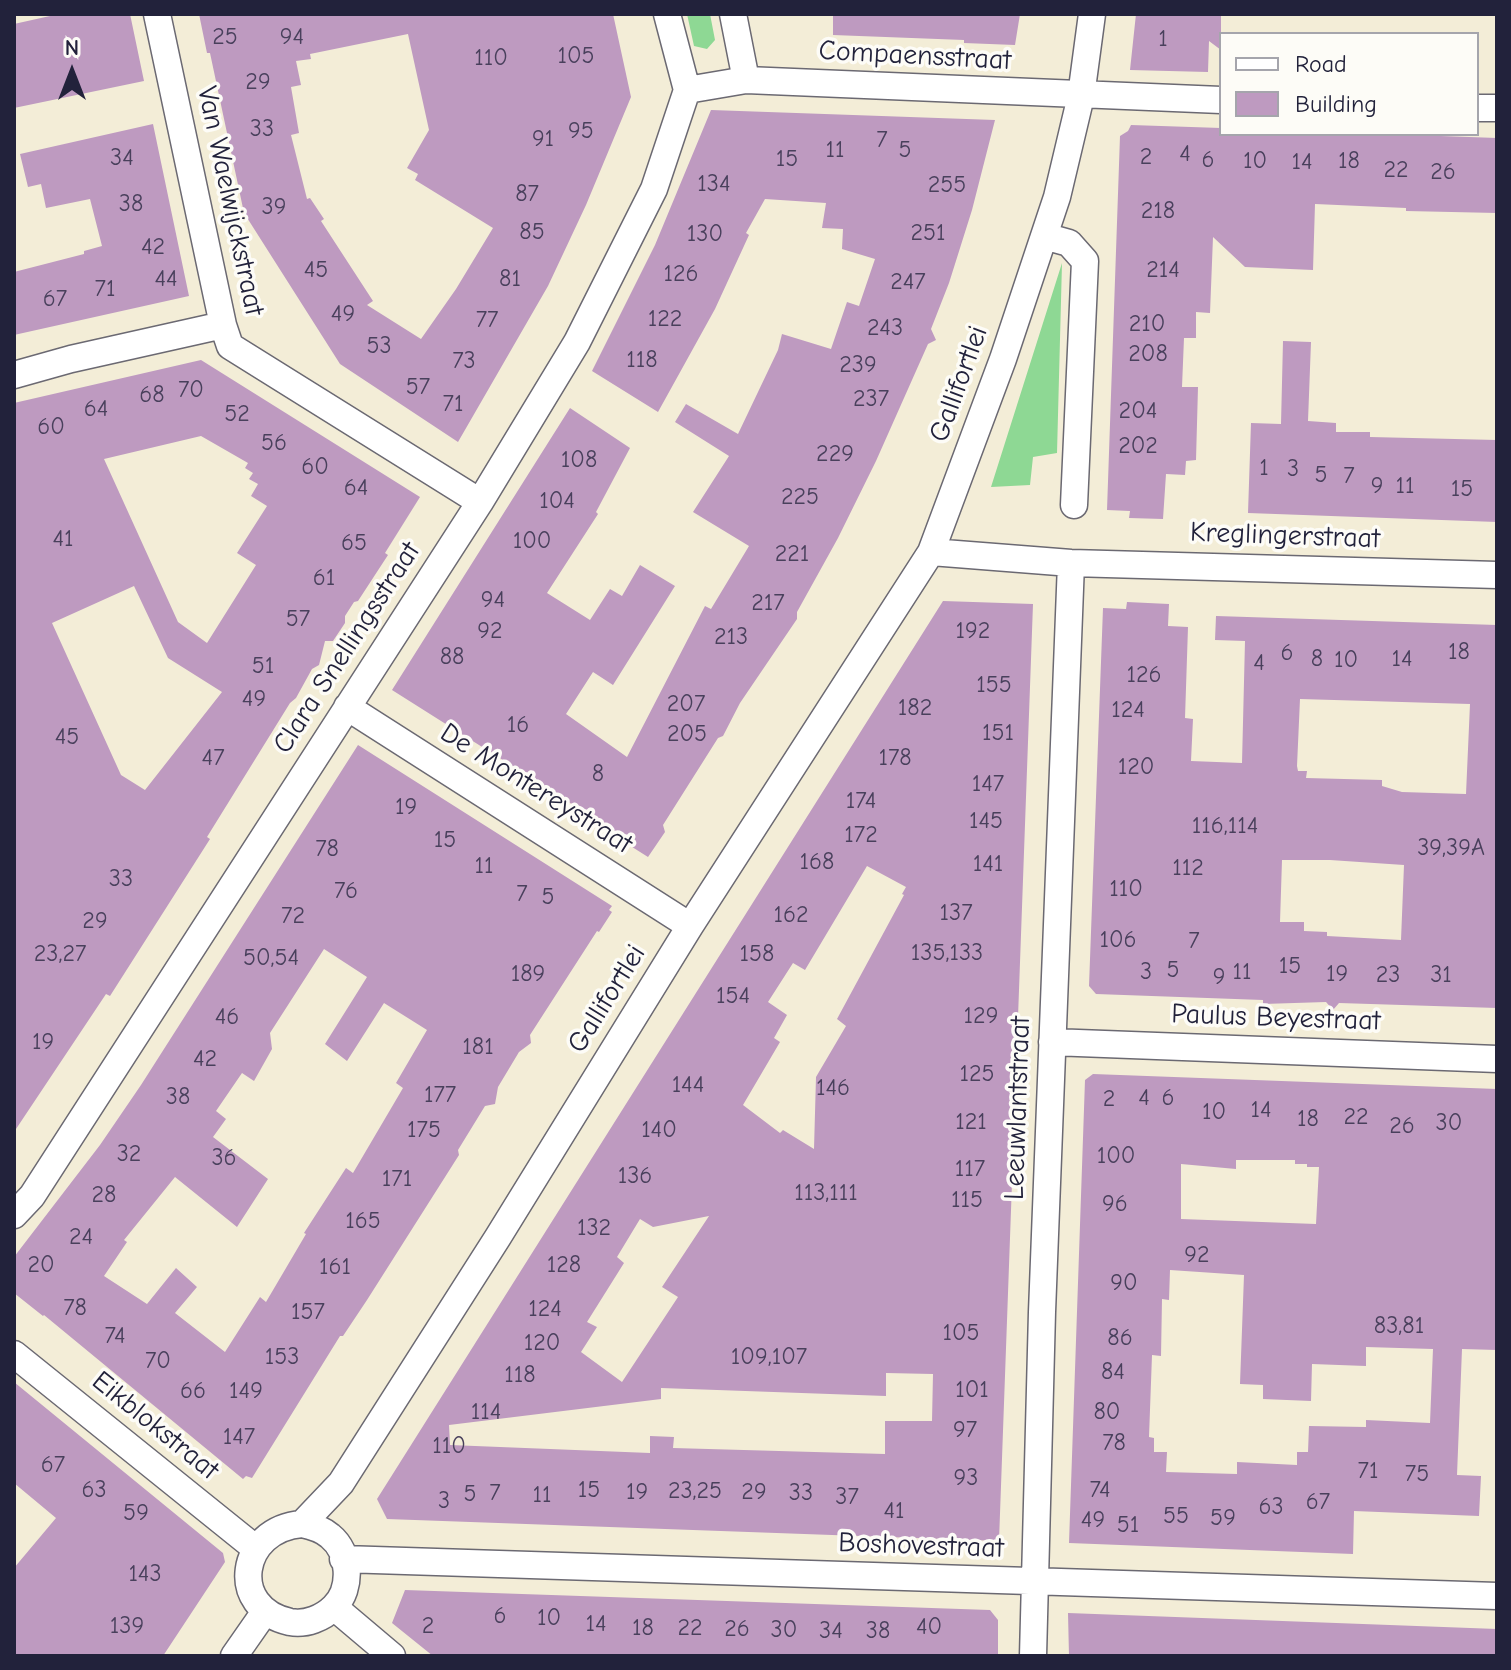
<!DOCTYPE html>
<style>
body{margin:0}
#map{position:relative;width:1511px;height:1670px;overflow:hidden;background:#f3edd7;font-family:"Comic Neue",sans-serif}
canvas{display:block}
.frame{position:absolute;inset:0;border:16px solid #22223b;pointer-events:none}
.legend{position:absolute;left:1219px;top:32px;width:260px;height:104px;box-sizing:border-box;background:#fdfcf7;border:2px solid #a5a5ac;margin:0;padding:10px 14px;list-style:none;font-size:24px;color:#22223b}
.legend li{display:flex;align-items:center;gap:16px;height:40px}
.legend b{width:40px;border:2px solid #a5a5ac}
.north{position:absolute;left:32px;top:32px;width:80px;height:80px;-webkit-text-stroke:6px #fdfcf7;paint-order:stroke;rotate:0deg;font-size:22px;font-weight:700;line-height:32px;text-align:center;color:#22223b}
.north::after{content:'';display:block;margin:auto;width:28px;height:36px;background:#22223b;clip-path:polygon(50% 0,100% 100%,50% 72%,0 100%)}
</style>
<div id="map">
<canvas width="1511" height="1670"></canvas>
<div class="frame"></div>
<ul class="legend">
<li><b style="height:10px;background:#fff"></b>Road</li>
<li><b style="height:22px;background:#be9ac0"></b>Building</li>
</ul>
<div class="north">N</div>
</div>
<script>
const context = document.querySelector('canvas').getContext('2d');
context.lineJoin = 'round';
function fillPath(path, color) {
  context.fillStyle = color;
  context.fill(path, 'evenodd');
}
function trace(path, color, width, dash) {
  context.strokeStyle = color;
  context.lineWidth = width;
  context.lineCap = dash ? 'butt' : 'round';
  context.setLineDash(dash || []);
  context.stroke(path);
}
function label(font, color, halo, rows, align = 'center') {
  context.font = font + ' "Comic Neue",sans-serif';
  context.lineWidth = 7;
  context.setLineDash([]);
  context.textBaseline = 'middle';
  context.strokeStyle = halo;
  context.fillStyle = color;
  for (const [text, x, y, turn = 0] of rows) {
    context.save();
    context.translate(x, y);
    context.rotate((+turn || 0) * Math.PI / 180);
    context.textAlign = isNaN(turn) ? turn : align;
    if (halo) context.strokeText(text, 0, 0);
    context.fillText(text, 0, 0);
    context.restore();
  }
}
fillPath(new Path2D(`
 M687,14H710L715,40L707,49L694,46Z
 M1062,263L1057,453L1033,457L1030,485L991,487Z`), '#8ed894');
fillPath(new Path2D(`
 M59,14H130L144,81L14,108V24Z
 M199,14H613L631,97L586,205L548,286L458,442L340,364L244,213L210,53H207ZM408,34L429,130L407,168L418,174L415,180L493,228L456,289L421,339L367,305L373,301L321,221L324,219L310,198L307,199L291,135L299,133L291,87L301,85L296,61L311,59L310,54Z
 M833,14H1020L1015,45L964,43V40L833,35Z
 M1136,14H1221V50L1209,41L1208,72L1130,70Z
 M711,110L995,120L972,210L949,283L931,329L936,340L928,344L876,461L838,538L797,612V619L740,703L723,736L718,738L663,825L665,832L648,857L602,828L604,825L547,788L392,690L570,408L630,448L596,512L598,514L547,593L590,620L610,589L622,596L640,565L675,586L613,685L593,672L566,714L627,757L705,606L711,609L749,546L693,512L729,456L675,422L686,404L738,434L778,350L782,334L831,349L847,302L859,306L875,259L842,249L843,229L822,228L826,203L765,199L746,233L749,235L715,309L658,412L592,371L655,245Z
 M153,124L189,296L14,335V272L84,254V251L102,246L90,199L46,208L41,184L28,187L20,154Z
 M1131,125L1221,128V134H1385L1497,138V213L1406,211V208L1315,204L1313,270L1245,267L1213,237L1210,313L1196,312V338H1184L1182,387H1198L1196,460L1186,461L1185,475L1166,474L1163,519L1129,518L1130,511L1107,510L1120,136L1128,131Z
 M1283,341L1311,342L1308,421L1336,423V432H1370V437L1497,440V522L1248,513L1251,423L1281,424Z
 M201,360L420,497L385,553L388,555L358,601L354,602L345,616V623L333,641H325L319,665L312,669L296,698L290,703L207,837L210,839L110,996L106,994L14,1132V403ZM201,436L248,463L245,468L253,473L249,479L258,484L251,496L267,506L237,553L256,565L207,643L178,622L104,459ZM134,586L168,658L222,692L145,790L121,775L52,623Z
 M943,601L1033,604L999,1541L387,1519L377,1499ZM867,866L906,887L902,894L904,895L837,1019L846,1026L816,1077L814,1149L783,1130L780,1133L743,1105L780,1042L774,1038L787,1015L768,1002L793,963L805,970ZM709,1216L662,1287L678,1297L622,1382L581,1352L597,1327L587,1322L624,1263L617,1257L640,1219L653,1227ZM886,1373L933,1374L932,1421H885V1454L673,1448L674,1437L650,1436V1453L450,1445L449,1425L661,1399V1388L886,1396Z
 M1127,602L1169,604L1168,626L1188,627L1185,718L1193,719L1191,761L1242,763L1245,641L1215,640L1216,616L1497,625V1008L1339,1003L1333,1010L1326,1002L1263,1004V1000L1096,994L1089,986L1103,608L1126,609ZM1300,699L1470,704L1466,794L1402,792L1382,786V780L1306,778L1307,771H1298L1297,766ZM1282,860H1330L1404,865L1401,940L1327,936V932L1304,931V922H1280Z
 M358,745L612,906L609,910L612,912L599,932L597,931L530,1035L531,1043L519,1052L498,1087L495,1104L485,1106L458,1150L459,1155L367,1300L343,1336H340L252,1478L246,1476L243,1479L44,1315L43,1316L14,1293V1257L100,1145L141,1085ZM324,949L367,977L325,1044L347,1061L384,1003L427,1030L396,1083L403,1088L353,1173L346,1168L304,1233L306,1234L266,1302L260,1297L225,1352L175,1313L197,1287L176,1268L147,1304L104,1276L127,1242L124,1240L175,1177L237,1227L268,1179L213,1137L226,1119L216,1111L242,1073L254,1081L272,1049L270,1033Z
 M1093,1074L1497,1089V1350L1462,1349L1457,1475L1481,1476L1479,1516L1354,1511L1353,1554L1069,1543L1085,1080ZM1236,1160H1295V1164H1307V1167H1319L1316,1224L1181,1219V1164L1236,1169ZM1170,1270L1244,1275L1240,1384L1263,1385V1399L1311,1401L1312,1364L1366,1366V1347L1433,1349L1430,1423L1366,1420V1427L1309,1426L1308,1452H1297V1465L1237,1462V1474L1166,1472L1167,1452H1154V1438L1149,1437L1152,1355L1161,1356L1162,1299L1169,1300Z
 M14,1382L223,1553L225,1562L163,1656H14V1568L56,1518L14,1483Z
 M405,1590L990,1610L998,1620V1656H433L392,1623Z
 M1068,1613L1497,1629V1656H1069Z`), '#be9ac0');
const street = new Path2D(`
 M157,14L223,325L230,346L480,502
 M667,14L687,90
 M733,14L746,80
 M1477,108H1497
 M1044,236L1069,243L1085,261L1074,505
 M14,375L71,359L223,325
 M931,552L1071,563L1497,575
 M347,707L690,926
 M1052,1042L1497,1059
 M14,1215L32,1196L480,502L577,342L654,189L687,90L746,80L1221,100
 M14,1354L255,1548
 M302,1524L341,1483L498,1237L690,926L931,552L1003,359L1057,197L1081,96L1092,14
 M302,1524C312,1526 322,1529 330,1536C350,1552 353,1588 334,1607C323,1618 306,1625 290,1622C227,1608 239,1529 302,1524Z
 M343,1559L1497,1596
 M334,1607L392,1656
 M234,1656L264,1613
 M1033,1656L1042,1312L1071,563`);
trace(street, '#6b6972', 29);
trace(street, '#fff', 26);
label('24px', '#49405c', null, [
 ["25",225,37],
 ["94",292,37],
 ["1",1163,39],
 ["105",576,56],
 ["110",491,58],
 ["29",258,82],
 ["33",262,129],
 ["95",581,131],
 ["91",543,139],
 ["7",882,140],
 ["11",835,150],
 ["5",905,150],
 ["4",1185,154],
 ["2",1146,157],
 ["34",122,158],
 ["15",787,159],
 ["6",1208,160],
 ["10",1255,161],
 ["18",1349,161],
 ["14",1302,162],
 ["22",1396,170],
 ["26",1443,172],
 ["134",714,184],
 ["255",947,185],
 ["87",527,194],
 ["38",131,204],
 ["39",274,207],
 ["218",1158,211],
 ["85",532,232],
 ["251",928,233],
 ["130",705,234],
 ["42",153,247],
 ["45",316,270],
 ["214",1163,270],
 ["126",681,274],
 ["44",166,279],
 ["81",510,279],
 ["247",908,282],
 ["71",105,289],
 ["67",55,299],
 ["49",343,314],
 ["122",665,319],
 ["77",487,320],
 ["210",1147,324],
 ["243",885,328],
 ["53",379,346],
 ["208",1148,354],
 ["118",642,360],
 ["73",464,361],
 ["239",858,365],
 ["57",418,387],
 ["70",191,390],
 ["68",152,395],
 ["237",871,399],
 ["71",453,404],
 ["64",96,409],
 ["204",1138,411],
 ["52",237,414],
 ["60",51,427],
 ["56",274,443],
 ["202",1138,446],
 ["229",835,454],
 ["108",579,460],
 ["60",315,467],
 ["1",1264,468],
 ["3",1293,469],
 ["5",1321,475],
 ["7",1349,476],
 ["9",1377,486],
 ["11",1405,486],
 ["64",356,488],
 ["15",1462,489],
 ["225",800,497],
 ["104",557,501],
 ["41",63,539],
 ["100",532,541],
 ["65",354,543],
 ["221",792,554],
 ["61",324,578],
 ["94",493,600],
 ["217",768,603],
 ["57",298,619],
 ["92",490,631],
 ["192",973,631],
 ["213",731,637],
 ["18",1459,652],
 ["6",1287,653],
 ["88",452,657],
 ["8",1317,659],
 ["14",1402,659],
 ["10",1346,660],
 ["4",1259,663],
 ["51",263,666],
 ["126",1144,675],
 ["155",994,685],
 ["49",254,699],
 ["207",686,704],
 ["182",915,708],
 ["124",1128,710],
 ["16",518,725],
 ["151",998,733],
 ["205",687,734],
 ["45",67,737],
 ["47",213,758],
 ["178",895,758],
 ["120",1136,767],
 ["8",598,774],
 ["147",988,784],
 ["174",861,801],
 ["19",406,807],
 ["145",986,821],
 ["116,114",1225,826],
 ["172",861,835],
 ["15",445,840],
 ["39,39A",1451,848],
 ["78",327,849],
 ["168",817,862],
 ["141",988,864],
 ["11",484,866],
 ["112",1188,868],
 ["33",121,879],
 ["110",1126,889],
 ["76",346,891],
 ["7",522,894],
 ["5",548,897],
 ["137",956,913],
 ["162",791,915],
 ["72",293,916],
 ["29",95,921],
 ["106",1118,940],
 ["7",1194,941],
 ["135,133",947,953],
 ["23,27",60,954],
 ["158",757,954],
 ["50,54",271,958],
 ["15",1290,966],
 ["5",1173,970],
 ["3",1146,972],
 ["11",1242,972],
 ["189",528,974],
 ["19",1337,974],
 ["23",1388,975],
 ["31",1441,975],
 ["9",1219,977],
 ["154",733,996],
 ["129",981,1016],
 ["46",227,1017],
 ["19",43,1042],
 ["181",478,1047],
 ["42",205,1059],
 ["125",977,1074],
 ["144",688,1085],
 ["146",833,1088],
 ["177",440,1095],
 ["38",178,1097],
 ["4",1144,1098],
 ["6",1168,1098],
 ["2",1109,1099],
 ["14",1261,1110],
 ["10",1214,1112],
 ["22",1356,1117],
 ["18",1308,1119],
 ["121",971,1122],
 ["30",1449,1123],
 ["26",1402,1126],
 ["175",424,1130],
 ["140",659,1130],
 ["32",129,1154],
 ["100",1116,1156],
 ["36",224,1158],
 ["117",970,1169],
 ["136",635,1176],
 ["171",397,1179],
 ["113,111",826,1193],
 ["28",104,1195],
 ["115",967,1200],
 ["96",1115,1204],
 ["165",363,1221],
 ["132",594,1228],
 ["24",81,1237],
 ["92",1197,1255],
 ["20",41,1265],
 ["128",564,1265],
 ["161",335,1267],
 ["90",1124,1283],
 ["78",75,1308],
 ["124",545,1309],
 ["157",308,1312],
 ["83,81",1399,1326],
 ["105",961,1333],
 ["74",115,1336],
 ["86",1120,1338],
 ["120",542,1343],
 ["153",282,1357],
 ["109,107",769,1357],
 ["70",158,1361],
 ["84",1113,1372],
 ["118",520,1375],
 ["101",972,1390],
 ["66",193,1391],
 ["149",246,1391],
 ["114",486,1412],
 ["80",1107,1412],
 ["97",965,1430],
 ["147",239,1437],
 ["78",1114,1443],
 ["110",449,1446],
 ["67",53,1465],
 ["71",1368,1471],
 ["75",1417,1474],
 ["93",966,1478],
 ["63",94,1490],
 ["15",589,1490],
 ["74",1100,1490],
 ["23,25",695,1491],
 ["19",637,1492],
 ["29",754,1492],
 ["7",495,1493],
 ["33",801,1493],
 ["5",470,1494],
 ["11",542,1495],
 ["37",847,1497],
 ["3",444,1501],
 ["67",1318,1502],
 ["63",1271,1507],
 ["41",894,1511],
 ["59",136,1513],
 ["55",1176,1516],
 ["59",1223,1518],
 ["49",1093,1520],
 ["51",1128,1525],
 ["143",145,1574],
 ["6",500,1616],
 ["10",549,1618],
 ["14",596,1624],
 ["139",127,1626],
 ["2",428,1626],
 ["40",929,1627],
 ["18",643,1628],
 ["22",690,1628],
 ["26",737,1629],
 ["30",784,1630],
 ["34",831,1631],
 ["38",878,1631]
]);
label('28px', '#22223b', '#fdfcf7', [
 ["Compaensstraat",915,56,3],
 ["Van Waelwijckstraat",230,201,78],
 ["Gallifortlei",959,384,-70],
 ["Kreglingerstraat",1285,536,2],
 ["Clara Snellingsstraat",347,648,-57],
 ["De Montereystraat",536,789,32],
 ["Gallifortlei",607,999,-58],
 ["Paulus Beyestraat",1276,1018,2],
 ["Leeuwlantstraat",1018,1108,-88],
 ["Eikblokstraat",155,1426,39],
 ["Boshovestraat",921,1546,2]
]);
</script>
